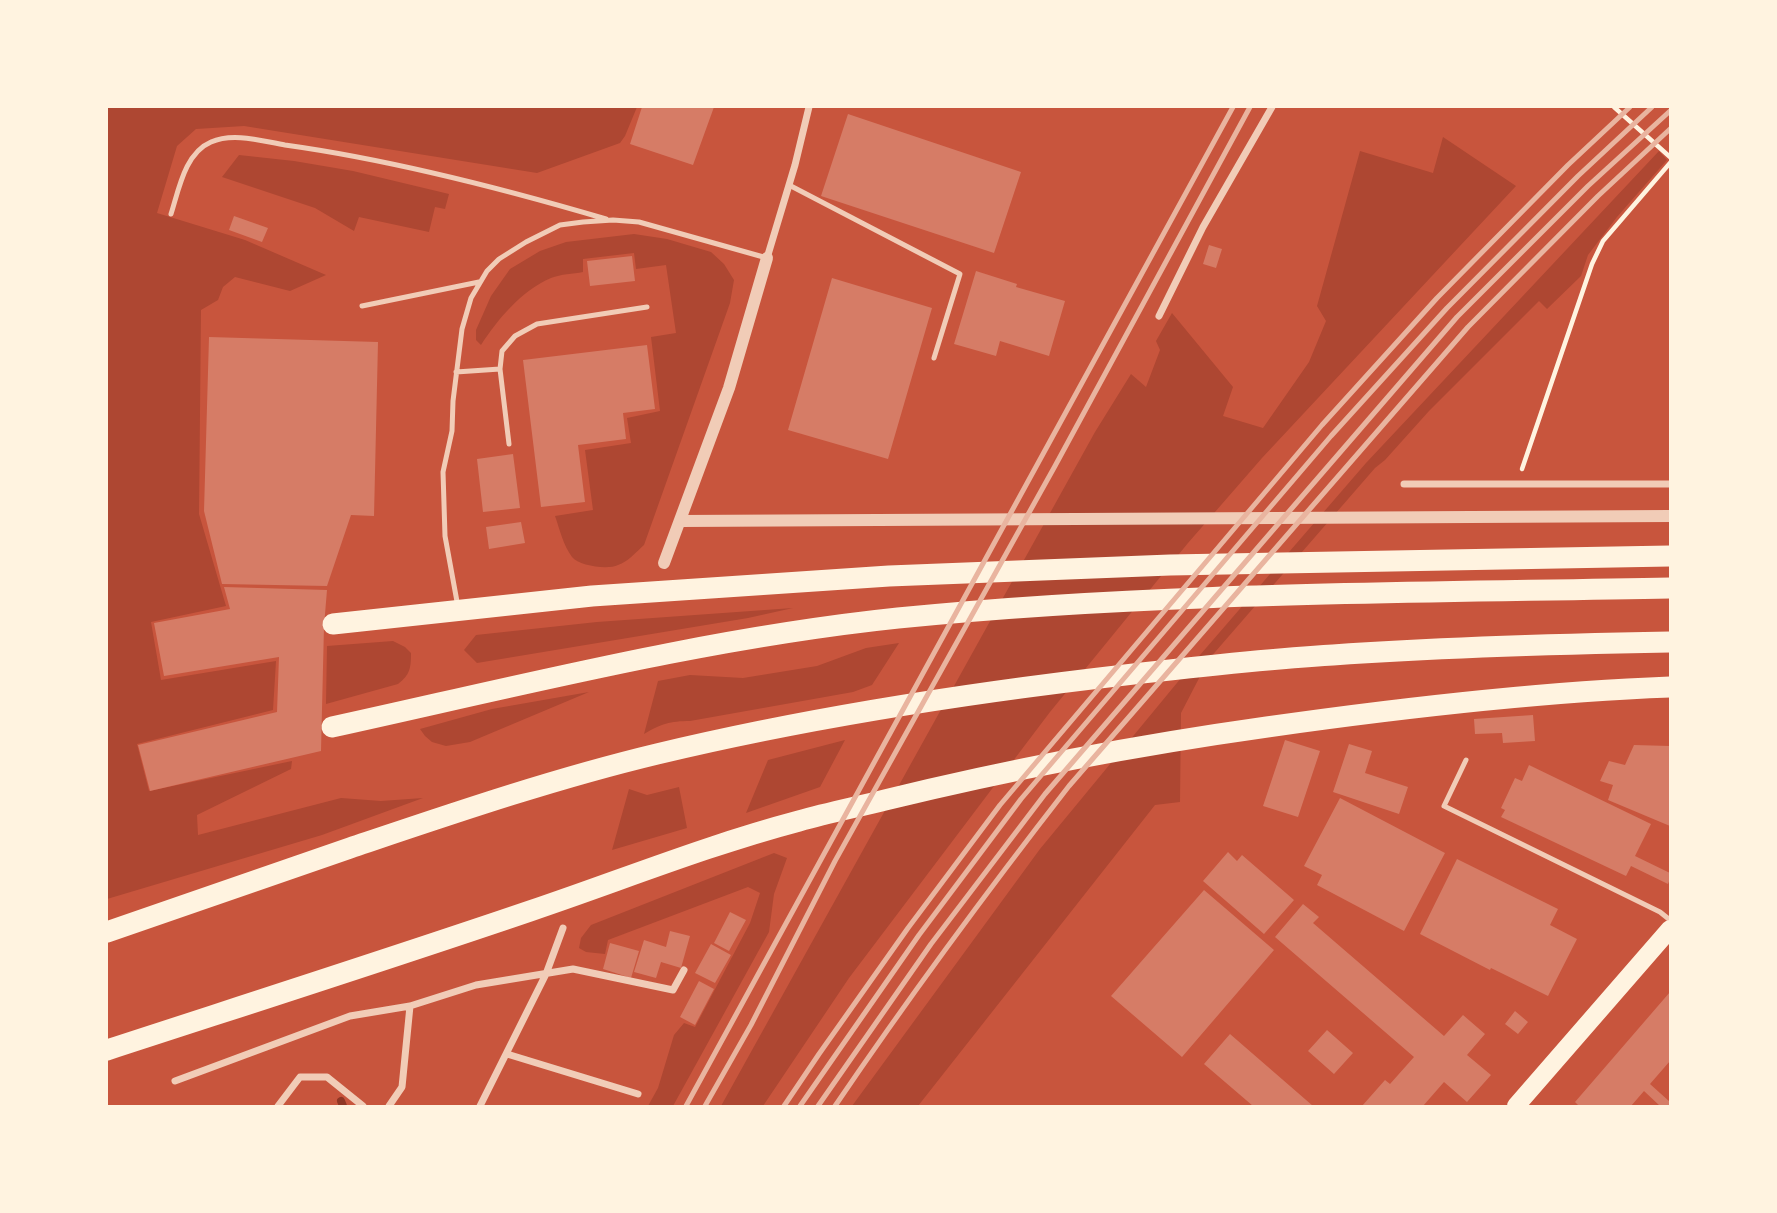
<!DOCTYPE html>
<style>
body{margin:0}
#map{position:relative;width:1777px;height:1213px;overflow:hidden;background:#c8553d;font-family:Inter,sans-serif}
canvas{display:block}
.frame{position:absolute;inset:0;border:108px solid #fff3e0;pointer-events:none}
</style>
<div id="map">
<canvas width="1777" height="1213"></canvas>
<div class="frame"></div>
</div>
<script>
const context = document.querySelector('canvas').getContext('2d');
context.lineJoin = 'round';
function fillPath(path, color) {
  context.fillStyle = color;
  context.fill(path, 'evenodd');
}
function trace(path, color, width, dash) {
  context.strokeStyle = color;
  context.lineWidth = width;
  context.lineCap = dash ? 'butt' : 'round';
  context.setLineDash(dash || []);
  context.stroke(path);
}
fillPath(new Path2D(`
 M107,107H637L625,136L620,143L537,173L244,126L196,129L177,146L157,213L245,240L326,275L290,291L235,277L223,287L218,300L201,310L199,514L226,606L151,622L161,680L276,661L273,710L137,744L149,791L292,761L291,769L197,815L198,835L341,798L381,801L423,798L322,835L107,899Z
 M1443,137L1516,186L1262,458L1188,543L1050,712L849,978L763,1106H721L1095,432L1131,374L1146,387L1160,350L1156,341L1172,313L1233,387L1223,416L1263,428L1309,362L1326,321L1317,306L1360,151L1433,173Z
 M1659,151L1667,160L1617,217L1588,255L1581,276L1547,309L1539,301L1429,411L1385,460L1375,468L1209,659L1181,713L1180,802L1155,805L918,1106H852L1040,849L1200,655L1366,463Z
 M239,155L294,161L353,171L449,194L445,209L435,207L429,232L359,217L354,231L315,208L222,177Z
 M634,234L667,239L711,252L724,264L734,280L730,303L644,545C636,552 628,562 618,565C608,570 579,566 572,557C563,545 560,530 555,516L593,510L585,450L631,443L627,418L660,411L651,337L676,333L666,265L636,269L634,253L583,259V272C573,274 561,274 551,278C521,291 498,319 481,345L476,340V330L491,296L510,269L540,251L566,242Z
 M793,608L748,618L477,663L464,650L476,635L597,622Z
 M393,641L405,647L411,653C411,668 410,675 398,684L326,704L327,646Z
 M899,643L872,685L853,692L690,721C670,721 661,724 644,734L658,681L690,675L743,678L817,666L866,648Z
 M589,692L470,742L446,746L432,742L425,736L420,729L492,709Z
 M845,740L820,787L746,813L768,760Z
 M679,787L687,828L612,850L629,789L647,795Z
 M774,853L787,858L774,894L769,932L673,1106H648L658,1088L674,1035L684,1023L695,1027L750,923L760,893L748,887L608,940L605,954L586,952L579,948L581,938L591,925Z`), '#ae4732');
trace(new Path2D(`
 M341,1101L343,1106`), '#8f3625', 8);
fillPath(new Path2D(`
 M642,107H714L693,165L630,144Z
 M848,114L1021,172L994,253L821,196Z
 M234,216L268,228L262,242L229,230Z
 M1209,245L1222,249L1216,268L1203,264Z
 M632,256L635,281L590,286L587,261Z
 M976,271L1017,284L1016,287L1065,301L1049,356L1000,341L996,356L954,344Z
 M832,278L932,308L888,459L788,430Z
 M209,337L378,342L374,516L351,515L327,586L222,584L204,511Z
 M647,345L655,409L623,413L626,439L578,445L585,502L541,507L523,360Z
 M513,454L520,508L483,512L477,459Z
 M521,522L525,543L489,549L486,527Z
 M224,587L327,590L324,626L321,751L150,791L138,745L277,712L279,657L164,676L154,623L230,609Z
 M1533,715L1535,741L1503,743L1502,733L1475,734L1474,719Z
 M1285,740L1320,751L1298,817L1263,806Z
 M1349,744L1372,751L1365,773L1408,787L1399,814L1333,792Z
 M1634,745L1670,746V826L1608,800L1613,785L1600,781L1609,761L1625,765Z
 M1529,765L1651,824L1635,856L1670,873V879L1668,884L1631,866L1626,876L1501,817L1505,810L1501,808L1515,778L1522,781Z
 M1340,798L1445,853L1404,931L1317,885L1322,875L1304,866Z
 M1228,852L1237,861L1242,855L1294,900L1264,934L1203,881Z
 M1457,859L1558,909L1550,925L1577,939L1548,996L1491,968L1490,970L1420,934Z
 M1204,890L1274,950L1182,1057L1111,996Z
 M1303,904L1319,917L1313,923L1444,1036L1463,1015L1485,1034L1467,1055L1491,1075L1467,1102L1444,1082L1423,1106H1362L1385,1080L1390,1084L1414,1057L1275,937Z
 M730,912L746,920L729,951L714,943Z
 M670,931L690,936L681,968L661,962L656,978L634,972L644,940L666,947Z
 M610,943L639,951L631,978L603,969Z
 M711,944L731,955L715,983L695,973Z
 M699,981L714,989L695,1025L680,1017Z
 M1670,992V1061L1650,1084L1670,1102V1106H1660L1644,1091L1631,1106H1579L1575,1102Z
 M1515,1011L1528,1022L1518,1034L1505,1024Z
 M1327,1030L1353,1053L1334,1074L1308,1051Z
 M1230,1034L1313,1106H1253L1204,1064Z`), '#d67c66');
trace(new Path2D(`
 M1614,107L1670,157
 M1522,469L1592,264L1603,241L1670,163`), '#fff3e0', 4.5);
trace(new Path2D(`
 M789,185L960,274L934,358
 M171,214C179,189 185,153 211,142C233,132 262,141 285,145C393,160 501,188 606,219
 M362,306L479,282
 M500,369L502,351L515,336L537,324L647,307
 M456,372L500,369L509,444
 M458,607L445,536L443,472L452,431L453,401L462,329L471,298L487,271L499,259L526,242L560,225L583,222L613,220L639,222L767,258
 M1466,760L1444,806L1660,912L1670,920`), '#f1ccb7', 5);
trace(new Path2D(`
 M767,258L795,165L809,107
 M1159,316L1203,227L1272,107
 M1404,484H1670
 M507,1054L638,1094
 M175,1081L350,1016L410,1006L476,985L573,969L673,990L684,970
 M278,1106L300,1077H327L363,1106
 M389,1106L402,1087L410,1006
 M480,1106L546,974L563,928`), '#f1ccb7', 7);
trace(new Path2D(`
 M680,521L1670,516
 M664,563L729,388L767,258`), '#f1ccb7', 12);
trace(new Path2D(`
 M1516,1106L1670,929`), '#fff3e0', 18);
trace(new Path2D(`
 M333,624L592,596L889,576L1170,565L1670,556
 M332,727C519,686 707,638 898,618C1154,592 1413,593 1670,588
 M107,932C188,904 269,876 350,848C451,814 553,779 657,754C811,717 968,693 1125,675C1194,667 1263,659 1333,655C1445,647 1558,644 1670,642
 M107,1050C248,1004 389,959 530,911C619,881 708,845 799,821C827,813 857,807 885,800C1012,769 1139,745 1267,727C1401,708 1536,692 1670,687`), '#fff3e0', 21);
trace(new Path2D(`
 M686,1106L1233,107
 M705,1106L751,1025L835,861L1055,466L1250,107
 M784,1106L819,1054L908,928L1000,805L1322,425L1437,298L1568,165L1630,107
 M800,1106L919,935L1021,799L1331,436L1447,308L1578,176L1652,107
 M818,1106L931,944L1045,794L1457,317L1588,186L1670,111
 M835,1106C909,997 988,890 1069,786L1468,327L1598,196L1670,129`), '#e9b49f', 5);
</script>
